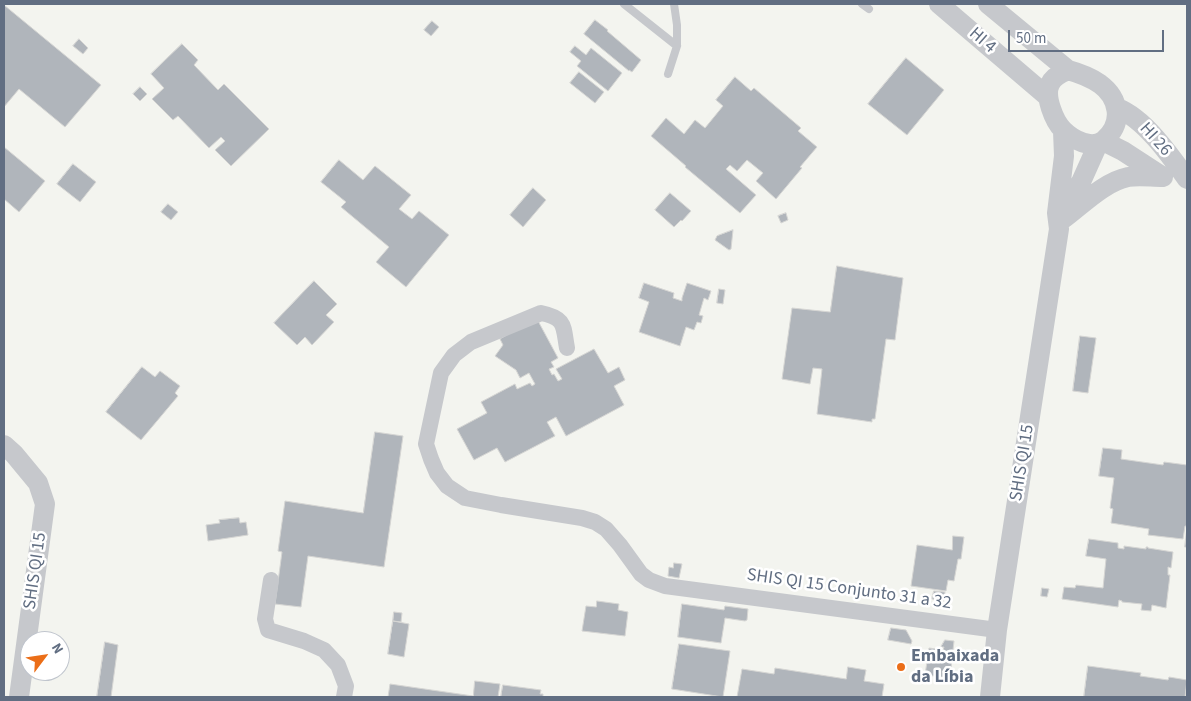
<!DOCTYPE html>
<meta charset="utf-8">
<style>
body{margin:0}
#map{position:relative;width:1191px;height:701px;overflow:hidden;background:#f3f4ef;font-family:"Source Sans 3",sans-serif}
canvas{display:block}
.frame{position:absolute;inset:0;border:5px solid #616e82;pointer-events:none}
.north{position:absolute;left:20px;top:631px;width:50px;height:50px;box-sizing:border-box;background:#fff;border:1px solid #c0c5cd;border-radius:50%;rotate:59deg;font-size:14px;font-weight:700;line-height:20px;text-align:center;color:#616e82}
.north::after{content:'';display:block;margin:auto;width:18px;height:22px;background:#eb6e18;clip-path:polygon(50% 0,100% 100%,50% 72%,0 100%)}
.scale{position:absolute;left:1008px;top:30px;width:156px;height:22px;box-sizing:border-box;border:2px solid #616e82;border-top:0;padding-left:6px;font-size:15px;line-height:18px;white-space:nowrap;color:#616e82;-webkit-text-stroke:4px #fff;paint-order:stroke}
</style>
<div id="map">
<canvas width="1191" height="701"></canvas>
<div class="frame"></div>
<div class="north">N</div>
<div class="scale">50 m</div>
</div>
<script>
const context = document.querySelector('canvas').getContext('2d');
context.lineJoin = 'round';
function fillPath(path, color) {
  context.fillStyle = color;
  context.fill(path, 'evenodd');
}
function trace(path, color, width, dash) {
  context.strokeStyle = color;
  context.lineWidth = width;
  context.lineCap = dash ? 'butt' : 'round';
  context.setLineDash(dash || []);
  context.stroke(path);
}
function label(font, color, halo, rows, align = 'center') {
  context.font = font + ' "Source Sans 3",sans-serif';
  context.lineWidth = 5;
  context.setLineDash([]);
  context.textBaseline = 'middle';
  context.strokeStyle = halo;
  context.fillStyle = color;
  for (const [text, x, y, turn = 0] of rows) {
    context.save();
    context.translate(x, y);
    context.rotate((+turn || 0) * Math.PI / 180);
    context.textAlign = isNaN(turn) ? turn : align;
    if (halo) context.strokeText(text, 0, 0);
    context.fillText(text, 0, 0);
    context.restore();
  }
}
const building = new Path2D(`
 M4,5L101,85L65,127L19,89L4,107Z
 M595,20L608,30L607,31L641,60L632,72L629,70V71L584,34Z
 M432,21L439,27L431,36L424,30Z
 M79,39L88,48L83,54L73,46Z
 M182,44L198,60L194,65L218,90L224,84L269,129L231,166L215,150L225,141L221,137L209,148L178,116L173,120L152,99L164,88L151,74Z
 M575,46L586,55L591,48L622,73L608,91L577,66L581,61L570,52Z
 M906,58L944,90L907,135L868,104Z
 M579,72L604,92L595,103L570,83Z
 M735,77L751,91L754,88L801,128L798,131L817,147L800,167L802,168L776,199L756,181L763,173L747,160L737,171L730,165L726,169L756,195L740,213L685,167L686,166L651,136L666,118L684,134L695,120L705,128L723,106L716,100Z
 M140,87L147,94L140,101L133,94Z
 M4,147L45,181L19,212L4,199Z
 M339,160L363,180L375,166L411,195L399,209L412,219L419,211L449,235L406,287L376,262L389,247L341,207L346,202L321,182Z
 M73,164L96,182L80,202L57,184Z
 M533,188L546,200L523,227L510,215Z
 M670,193L691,211L682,221L681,220L674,227L655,210Z
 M168,204L178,212L171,220L161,212Z
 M786,213L788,220L781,223L778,216Z
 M733,230L731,249L729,250L715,240L717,236Z
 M837,266L903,278L895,340L886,339L875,419H872V422L817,414L822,369L813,368L810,384L782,379L792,308L830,312Z
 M314,281L337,304L326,315L334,322L312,345L305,337L297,345L274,323Z
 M644,283L674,293L673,298L682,301V298L687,283L711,291L708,300L704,298L699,315L703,316L701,323L697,322L694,330L686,327L680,346L639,332L649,302L639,298Z
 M719,289L725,290L723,304L717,303Z
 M537,319L558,358L551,362L554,367L549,369L552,375L554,374L558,381L562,379L556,369L594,349L608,373L619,367L625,380L614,386L624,405L566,436L556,417L547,422L555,436L505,462L497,448L474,460L457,429L487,413L481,402L515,384L517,389L530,383L532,386L535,384L529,373L520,378L516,370L495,356L503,345L500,339Z
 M1080,336L1096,338L1088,393L1073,391Z
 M142,367L155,377L160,371L180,386L175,393L178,396L141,440L106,412Z
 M375,432L403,436L384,567L308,556L301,607L275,604L282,552L278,551L285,501L363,513Z
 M1103,448L1122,450L1121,459L1163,465L1164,462L1187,465V526H1185L1183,539L1148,535L1149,529L1111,523L1113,509L1110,508L1114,478L1099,476Z
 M239,518L240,523L246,522L248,535L208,541L206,525L220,523L219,520Z
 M1187,528V547H1185Z
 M953,536L964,537L961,559H958L954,581L948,580L946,591L911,586L917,545L952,550Z
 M1089,539L1118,543V548L1124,549V546L1146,549V547H1148V548L1173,552L1171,568L1168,567V575H1170L1166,608L1152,605L1151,611L1141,610L1142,604L1122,602V601L1119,600L1118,607L1062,599L1064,587L1075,588L1076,585L1103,588L1106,559L1086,556Z
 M674,563L682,564L679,578L668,576L669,567L673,568Z
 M1042,588L1049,589L1047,597L1041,596Z
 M934,591L945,592L944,601L932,599Z
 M597,601L619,604L618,610L628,612L625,636L582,631L586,606L596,607Z
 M682,604L724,610L725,606L748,609L747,620L745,621L725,618L721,643L678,637Z
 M394,612L402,613L401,622L393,621Z
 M393,621L409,624L404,657L388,654Z
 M891,628L906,630L912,641L911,644L888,640Z
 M945,640L954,641L950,678L925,675L929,648L943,650L944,647H941Z
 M105,642L118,645L111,697H97Z
 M679,644L730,651L723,697L672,689Z
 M1088,666L1141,673L1140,676L1168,680L1169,677L1187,680L1185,697H1084Z
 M848,667L866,670L864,681L884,684L882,697H737L742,669L774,674L775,668L846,679Z
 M475,681L500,684L498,697H388L390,684L473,696Z
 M503,685L541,690L540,694H543V697H501Z`);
fillPath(building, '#b0b5bb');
trace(building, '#d5d5d3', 1);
trace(new Path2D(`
 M624,4L677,46
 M862,4L869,9
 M668,74L677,46V25L674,4`), '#c6c8cc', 8);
trace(new Path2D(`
 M567,348C563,326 566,318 541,313L471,342L454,355L441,373L426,444L431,459L437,473L447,486L465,498L501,505L582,518L595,522L606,529L620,545L641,574L649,580L665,586L997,630
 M271,580L265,619L268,630L304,641L324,650L338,665L346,686L344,697`), '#c6c8cc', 16);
trace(new Path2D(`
 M939,4L1048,97
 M988,4L1068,70
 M1068,70C1079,73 1090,77 1100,84C1119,98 1124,123 1104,140C1092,150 1073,140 1063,130C1054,121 1044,96 1050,84C1053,77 1061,73 1068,70Z
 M1117,108C1144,118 1170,155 1187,179
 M1103,141L1123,151L1163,177
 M1064,218L1068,209L1072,196L1081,182L1098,144
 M1063,219C1082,205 1104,182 1128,177C1139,175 1151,177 1163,177
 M4,445L14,454L38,483L45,504L19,697
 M990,697L997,630L1059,229L1057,213L1064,156L1063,131`), '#c6c8cc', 20);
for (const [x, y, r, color] of [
 [901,667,5,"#eb6e18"]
]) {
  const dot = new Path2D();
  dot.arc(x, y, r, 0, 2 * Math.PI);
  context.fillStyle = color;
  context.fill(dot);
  trace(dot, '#fff', 2);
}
label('18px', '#616e82', '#fff', [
 ["HI 4",982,41,41],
 ["HI 26",1155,140,48],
 ["SHIS QI 15",1023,463,-81],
 ["SHIS QI 15",36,571,-82],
 ["SHIS QI 15 Conjunto 31 a 32",849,590,8]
]);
label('bold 18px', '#616e82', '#fff', [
 ["Embaixada",911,657],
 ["da Líbia",911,678]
], 'left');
</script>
